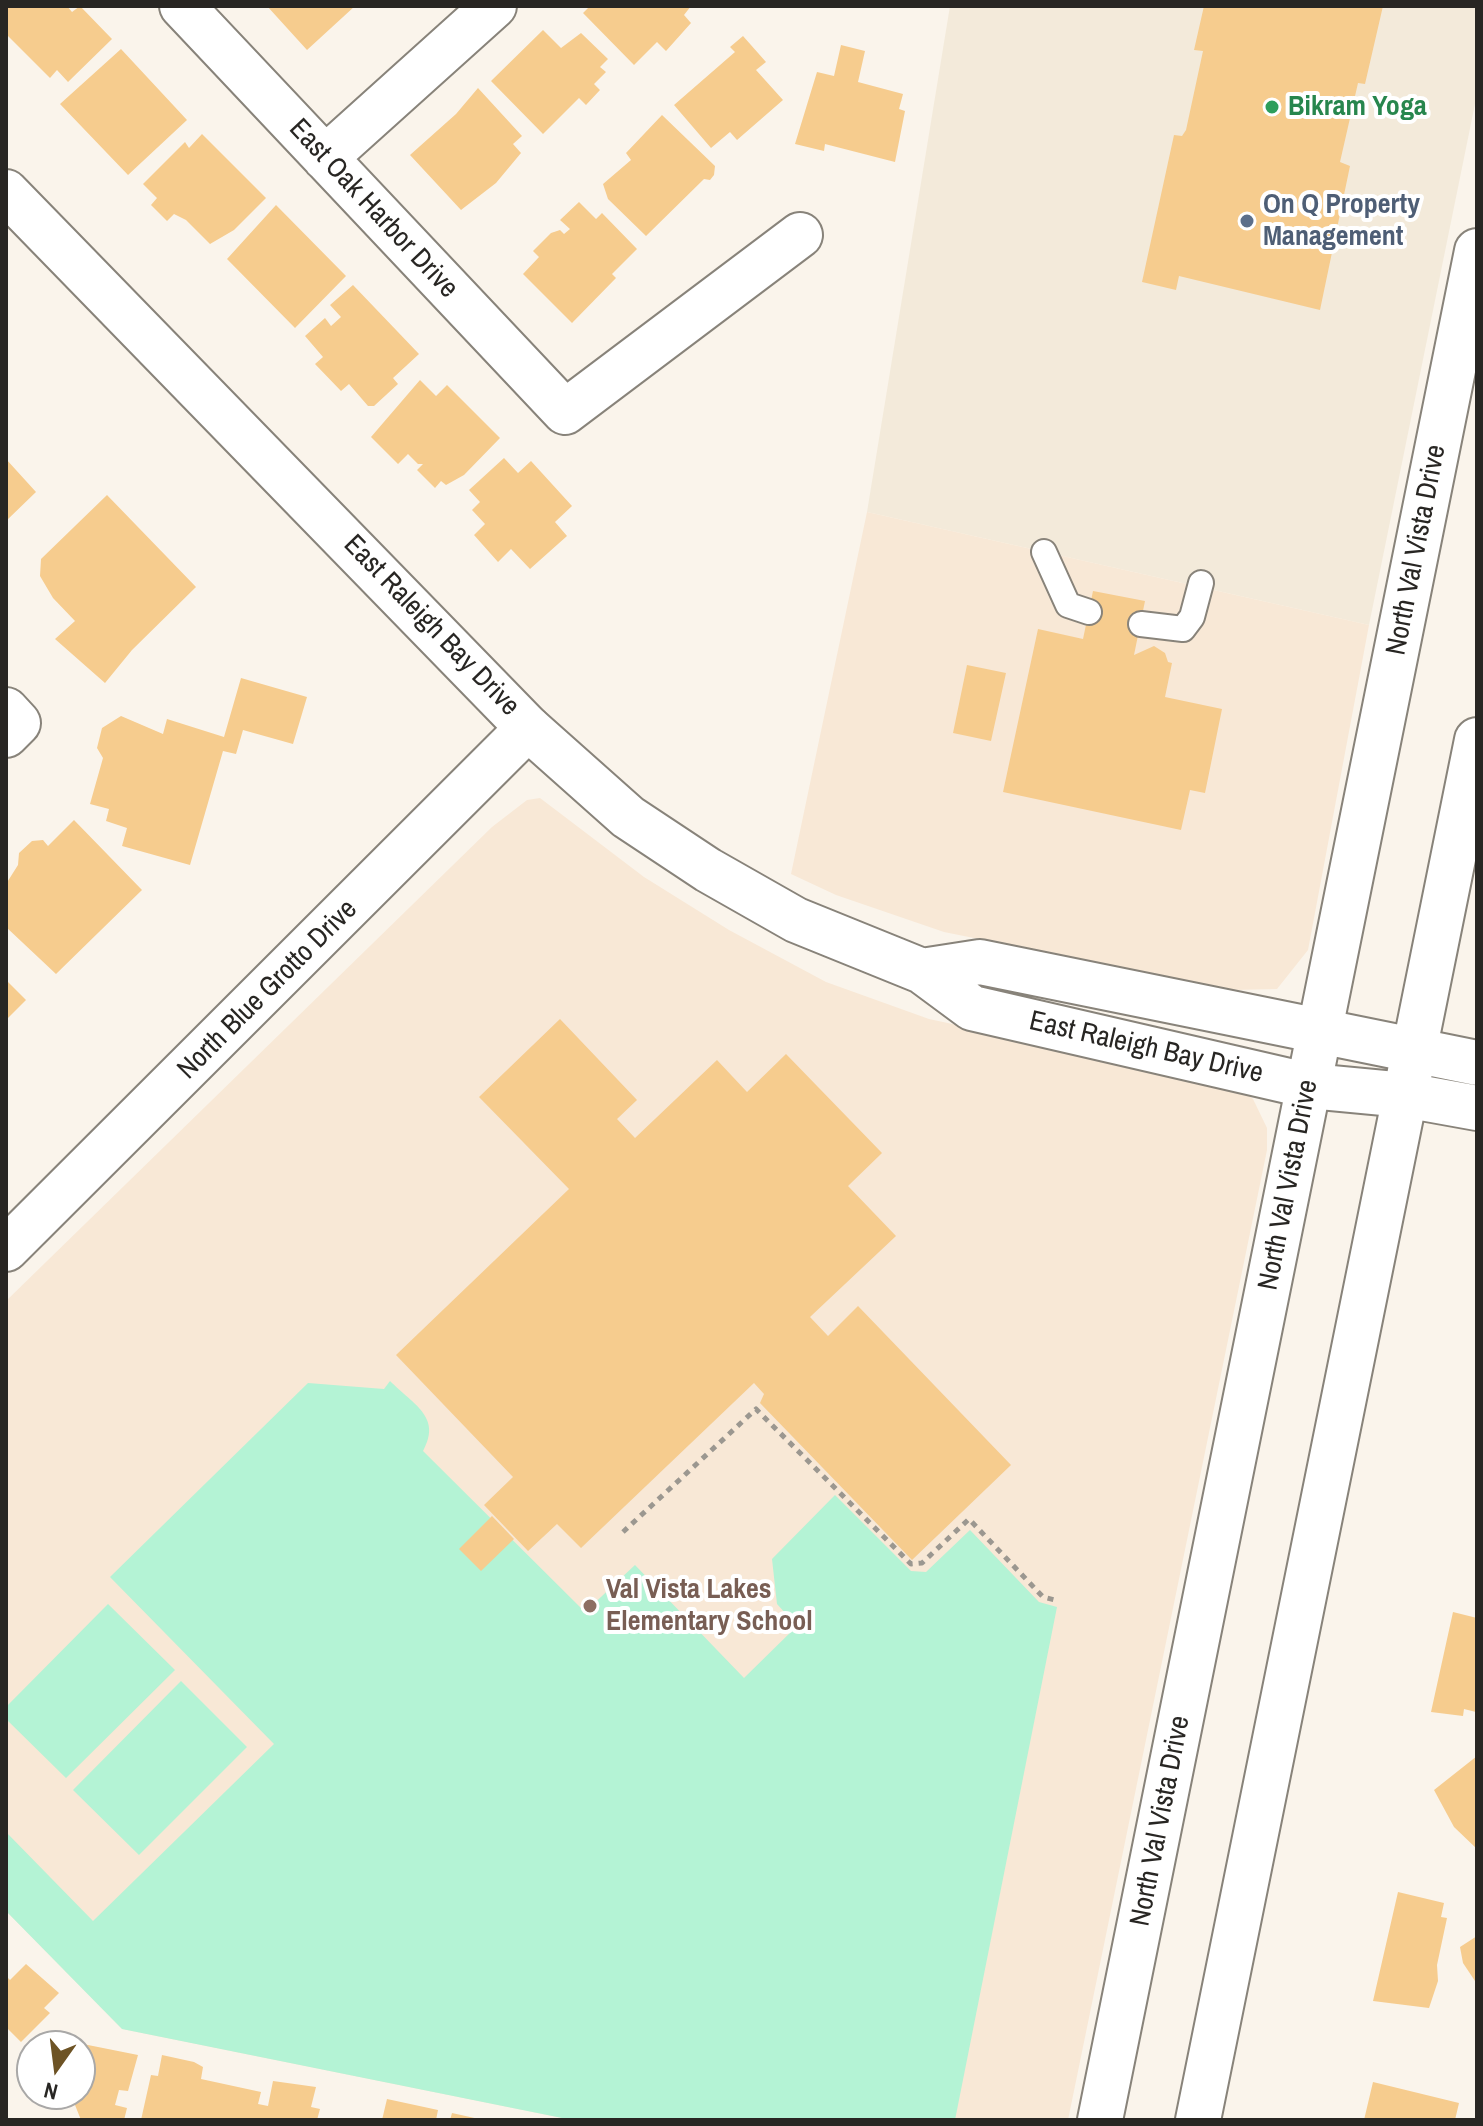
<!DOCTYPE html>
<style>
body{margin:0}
#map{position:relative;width:1483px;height:2126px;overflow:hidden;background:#faf4eb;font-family:"Archivo Narrow",sans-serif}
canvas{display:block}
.frame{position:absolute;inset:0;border:8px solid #282623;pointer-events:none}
.north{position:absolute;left:16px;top:2030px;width:80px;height:80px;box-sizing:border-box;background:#fff;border:2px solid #a9a8a7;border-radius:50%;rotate:194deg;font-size:22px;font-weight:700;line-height:32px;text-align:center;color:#282623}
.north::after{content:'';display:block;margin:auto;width:28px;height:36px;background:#6d5325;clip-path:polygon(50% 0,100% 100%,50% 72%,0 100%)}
</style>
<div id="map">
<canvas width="1483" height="2126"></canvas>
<div class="frame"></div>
<div class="north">N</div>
</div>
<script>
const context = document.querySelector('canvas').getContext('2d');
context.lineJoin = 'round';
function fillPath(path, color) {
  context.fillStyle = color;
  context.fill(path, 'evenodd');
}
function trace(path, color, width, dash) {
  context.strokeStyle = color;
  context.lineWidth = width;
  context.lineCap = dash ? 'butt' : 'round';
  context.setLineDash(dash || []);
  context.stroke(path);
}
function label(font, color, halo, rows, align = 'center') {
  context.font = font + ' "Archivo Narrow",sans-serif';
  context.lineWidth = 8;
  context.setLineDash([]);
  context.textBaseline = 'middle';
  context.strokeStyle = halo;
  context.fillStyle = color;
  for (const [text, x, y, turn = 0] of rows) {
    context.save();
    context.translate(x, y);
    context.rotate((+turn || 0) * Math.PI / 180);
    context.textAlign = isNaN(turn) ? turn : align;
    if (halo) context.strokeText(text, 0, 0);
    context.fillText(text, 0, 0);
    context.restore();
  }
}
fillPath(new Path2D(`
 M950,6H1477V94L1369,625L867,512Z`), '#f3eada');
fillPath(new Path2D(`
 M867,512L1369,625L1308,950L1277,989L1232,990L944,932L836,895L791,874Z
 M540,798L644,877L729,930L826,982L929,1019L1237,1085L1253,1099L1267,1128V1150L1068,2120H572L122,2029L6,1911V1301L492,827L527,800Z`), '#f8e8d6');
fillPath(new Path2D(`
 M390,1381C414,1405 442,1417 423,1451L585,1612L635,1565L744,1678L797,1626L777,1604L772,1559L835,1495L911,1571L926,1572L970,1530L1039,1602L1057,1607L955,2120H572L122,2029L6,1911V1832L93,1921L274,1744L110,1577L308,1383L384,1389Z
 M108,1604L175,1670L66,1778L6,1719V1707Z
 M181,1681L247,1747L139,1855L73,1790Z`), '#b4f3d5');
fillPath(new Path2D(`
 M6,6H67L72,12L80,6L112,39L68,82L57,70L50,78L6,34Z
 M267,6H355L307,50Z
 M590,6H691L684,15L691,23L666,51L657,42L634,65L583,13Z
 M1204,6H1383L1365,84L1358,83L1340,162L1350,166L1320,310L1179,276L1176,290L1142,282L1174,135L1182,136L1186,130L1203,51L1194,50Z
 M543,30L561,48L581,33L608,59L600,67L606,72L594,84L600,90L586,105L579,98L543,134L491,81Z
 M743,36L766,62L756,70L783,100L737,140L730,132L711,148L674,105L735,52L730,47Z
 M841,45L865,51L858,82L903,94L899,109L905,111L895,162L825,144L824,151L795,144L817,72L834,76Z
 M121,49L187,120L128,175L60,104Z
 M478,88L522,136L513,144L521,153L496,183L461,210L410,155L456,114Z
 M662,115L715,166L714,175L710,180L704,179L646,236L608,199L603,184L631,160L626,153Z
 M202,134L266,198L234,230L210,244L186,220L174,214L167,221L151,205L157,198L143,184L185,142L189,148Z
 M579,202L596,219L602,213L637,249L612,274L616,278L572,323L523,274L539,257L533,251L551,233L560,230L564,234L570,229L560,220Z
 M276,205L346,276L295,328L227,259Z
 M353,285L419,354L393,378L398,384L374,406H368L349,384L341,391L315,364L323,357L305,336L325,318L331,326L341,317L330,305Z
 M420,380L436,396L447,385L500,438L464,475L446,485L441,481L435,488L417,470L423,464H418L408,454L398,464L371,437Z
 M504,458L518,473L531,461L572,506L555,522L567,536L530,569L511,549L498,562L474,535L485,524L472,510L480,502L469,490Z
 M6,459L36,492L6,521Z
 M107,495L196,587L132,650L105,683L55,639L75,621L53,598L40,576L41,559Z
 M1093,591L1145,601L1134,655L1154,646L1165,653L1168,662L1172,663L1165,697L1222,709L1205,793L1190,790L1181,830L1003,792L1038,629L1083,639Z
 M967,665L1006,673L991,741L953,733Z
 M241,678L307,697L293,744L243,730L236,754L223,751L190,865L122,846L127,828L106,821L109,809L90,804L103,758L97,748L102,728L121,716L163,734L167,719L224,737Z
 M74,820L142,890L56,974L6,927V884L18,865L19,853L32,841L43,840L48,846Z
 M6,980L26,1000L6,1020Z
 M560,1019L637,1100L617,1119L635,1138L717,1060L747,1092L786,1054L882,1153L848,1186L896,1236L810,1317L828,1336L858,1306L1011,1465L912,1560L760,1403L764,1394L754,1383L581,1548L557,1524L528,1551L484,1505L513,1477L396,1355L569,1189L479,1097Z
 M492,1516L514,1539L481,1571L459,1549Z
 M1453,1612L1477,1618V1707L1476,1712L1464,1709L1463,1716L1431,1712Z
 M1477,1756V1849L1454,1827L1434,1790Z
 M1398,1892L1444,1903L1441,1917L1447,1918L1437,1965L1438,1981L1429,2008L1373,2001Z
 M1477,1936V1984L1463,1963L1460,1947Z
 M26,1964L59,1993L44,2008L50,2013L21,2042L6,2027V1976L10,1980Z
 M83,2044L138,2055L128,2091L119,2090L115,2105L127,2108L124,2120H81L73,2100L60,2097L61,2094H80Z
 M162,2055L194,2062L203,2067L201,2079L261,2092L258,2104L268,2106L273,2081L316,2087L311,2107L320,2109L317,2120H141L151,2075L158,2076Z
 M1373,2082L1459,2103L1455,2120H1364Z
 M387,2099L438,2110L436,2120H382Z
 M452,2113L479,2119V2120H450Z`), '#f6cc8e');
const service = new Path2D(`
 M1044,552L1068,605L1089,612
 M1141,624L1183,629L1192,617L1201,583`);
const minor = new Path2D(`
 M182,6L565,412L800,235
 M325,158L494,6
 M6,710L18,723L6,735
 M6,1249L528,728`);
const tertiary = new Path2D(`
 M6,192L528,728L628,817L708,870L796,920L922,971L972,1008L1310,1086L1405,1095L1477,1108
 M922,971L980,962L1477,1063`);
const secondary = new Path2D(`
 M1100,2120L1477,251
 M1198,2120L1477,740`);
trace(service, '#88837a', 28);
trace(minor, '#88837a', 48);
trace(tertiary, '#88837a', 48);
trace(secondary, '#88837a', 48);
trace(new Path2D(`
 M623,1532L756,1409L911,1564L922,1563L969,1519L1043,1597L1059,1601`), '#9b9790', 5, [6, 6]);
trace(service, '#fff', 24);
trace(minor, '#fff', 44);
trace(tertiary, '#fff', 44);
trace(secondary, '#fff', 44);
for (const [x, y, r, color] of [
 [1272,107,8,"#2e9e5b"],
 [1247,221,8,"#5c6f8a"],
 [590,1606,8,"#8d6e63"]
]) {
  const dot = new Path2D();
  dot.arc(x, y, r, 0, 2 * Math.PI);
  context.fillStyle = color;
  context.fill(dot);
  trace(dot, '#fff', 3);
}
label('bold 28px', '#27864d', '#fff', [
 ["Bikram Yoga",1288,107]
], 'left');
label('bold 28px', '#4e5e75', '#fff', [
 ["On Q Property",1263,205],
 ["Management",1263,237]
], 'left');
label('28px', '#282623', '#fff', [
 ["East Oak Harbor Drive",373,209,47],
 ["North Val Vista Drive",1417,550,-79],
 ["East Raleigh Bay Drive",431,626,46],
 ["North Blue Grotto Drive",268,990,-45],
 ["East Raleigh Bay Drive",1146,1048,13],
 ["North Val Vista Drive",1289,1185,-79],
 ["North Val Vista Drive",1161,1821,-79]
]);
label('bold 28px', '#785e54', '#fff', [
 ["Val Vista Lakes",606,1590],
 ["Elementary School",606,1622]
], 'left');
</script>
